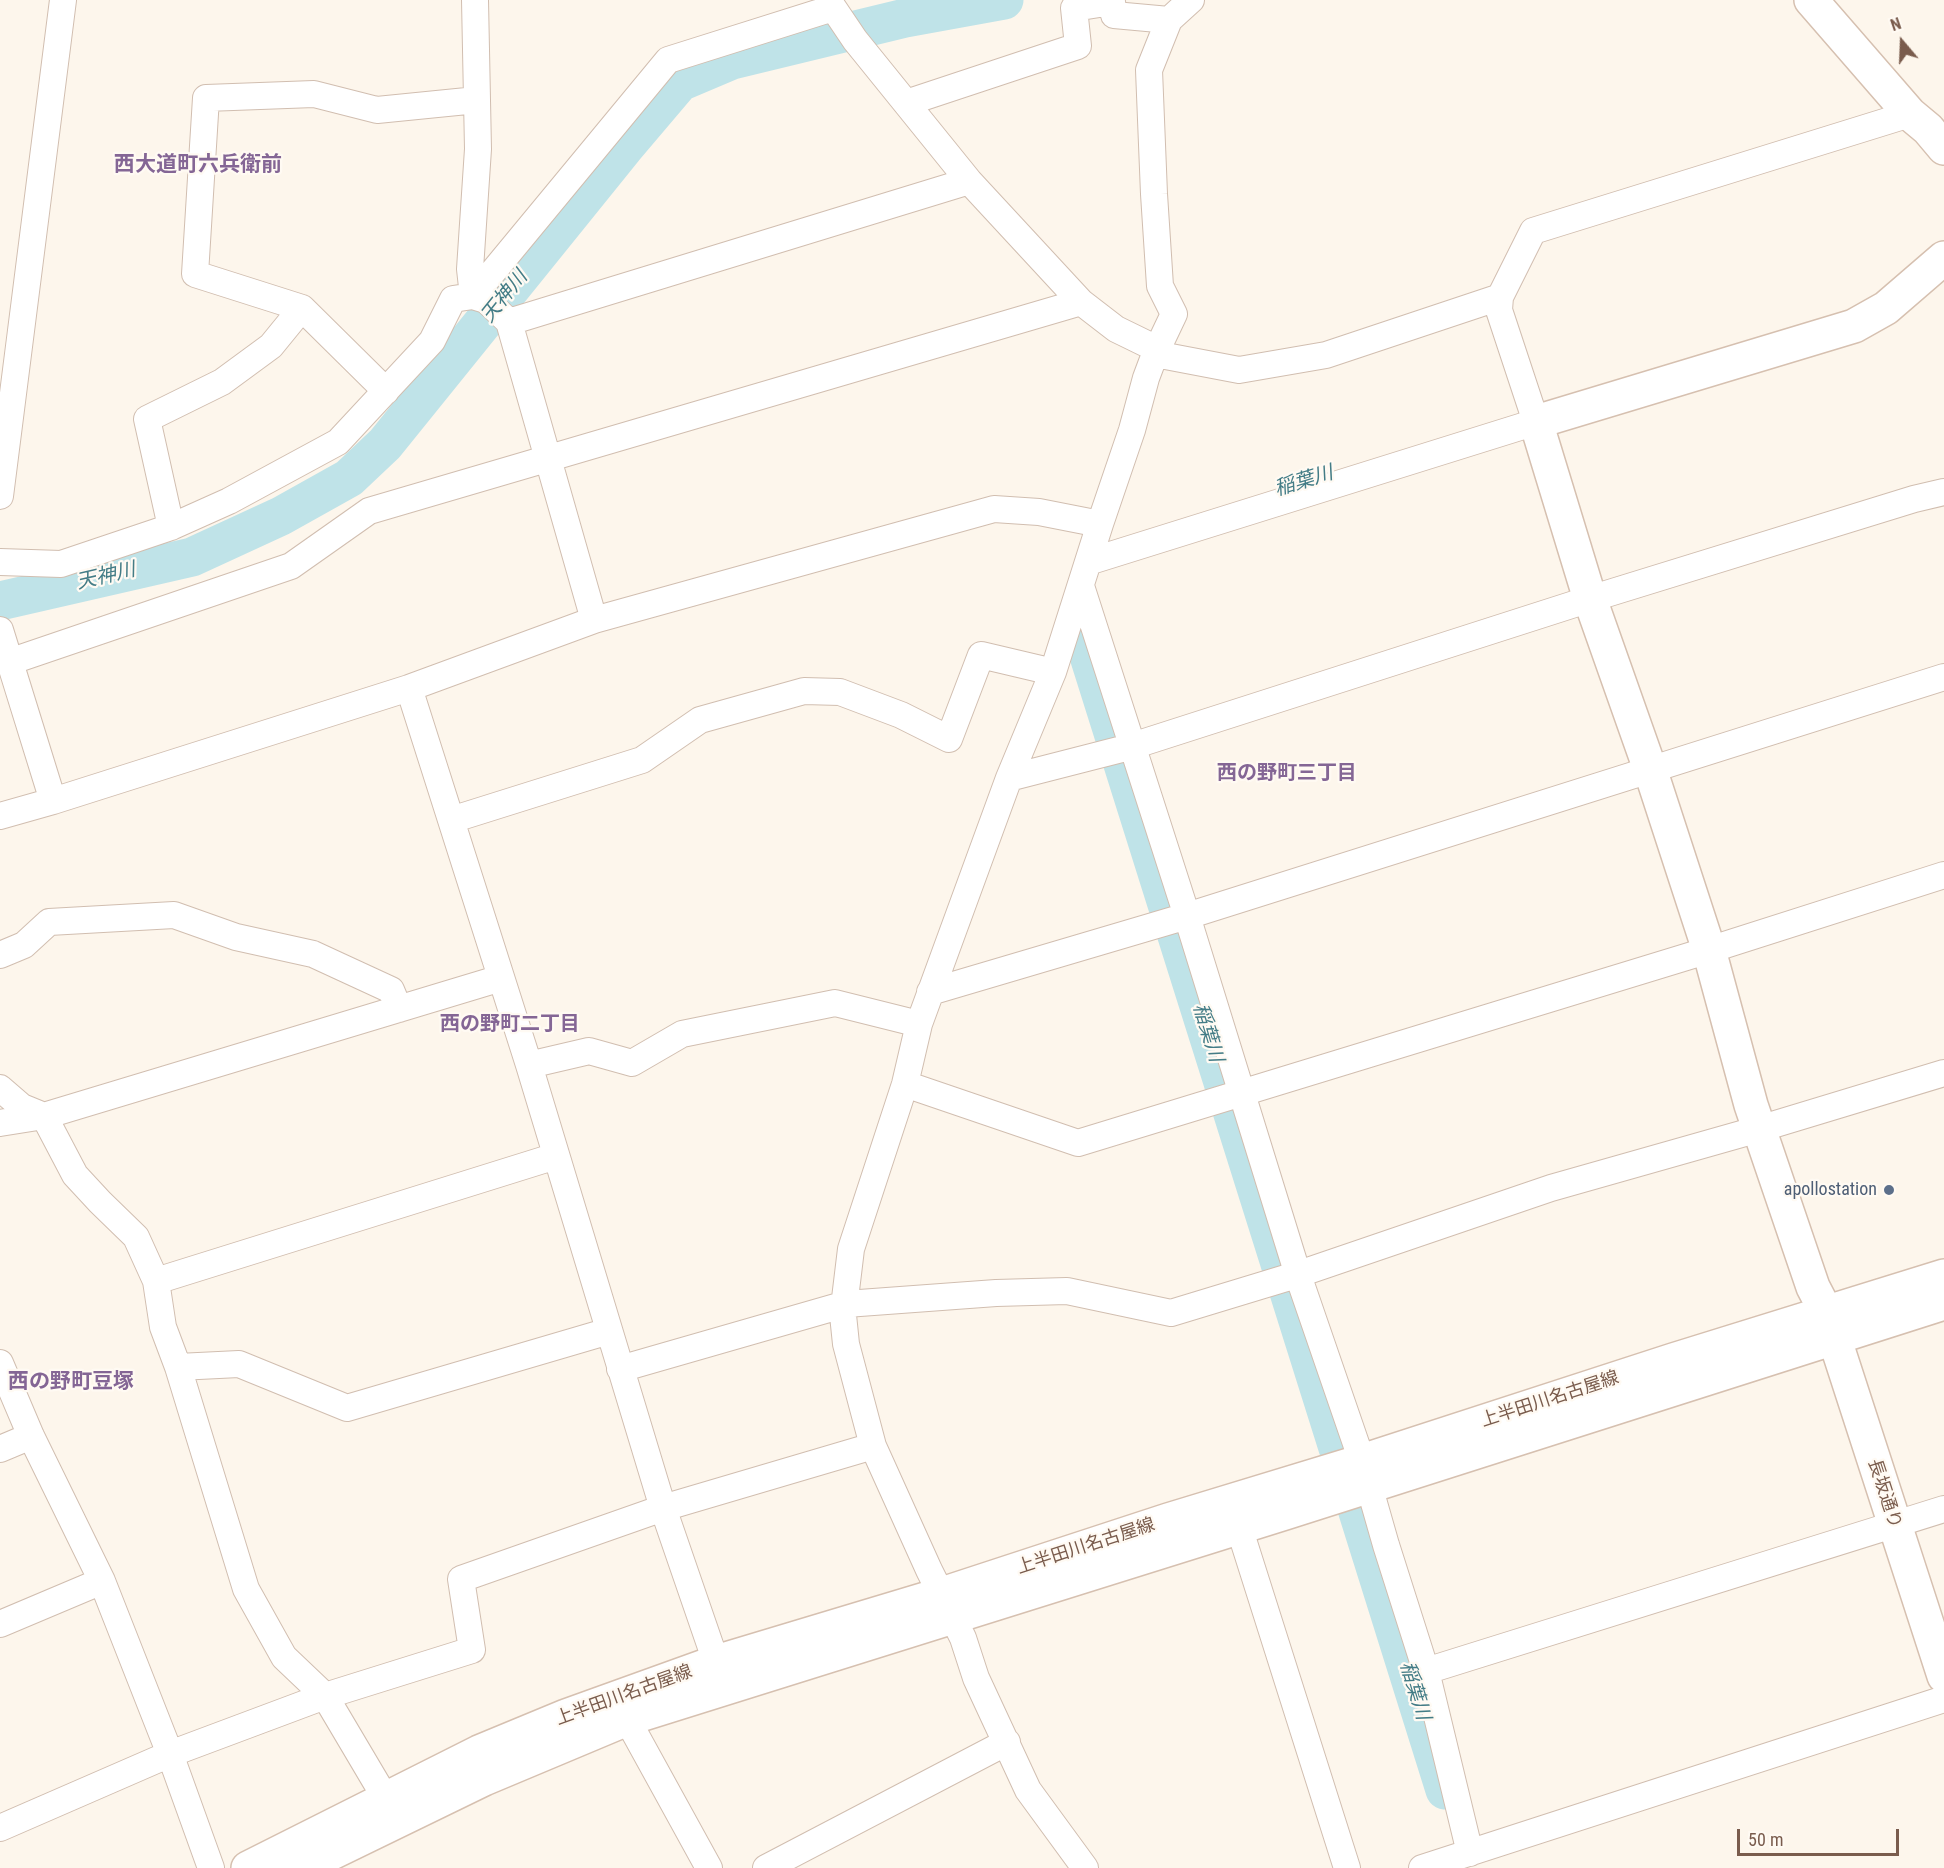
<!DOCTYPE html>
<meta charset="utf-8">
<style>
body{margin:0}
#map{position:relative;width:1944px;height:1868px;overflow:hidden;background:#fdf6ec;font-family:"Roboto Condensed",sans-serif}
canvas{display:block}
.north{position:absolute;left:1872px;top:12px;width:60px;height:60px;-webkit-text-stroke:4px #fffaf3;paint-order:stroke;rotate:341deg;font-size:16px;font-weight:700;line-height:24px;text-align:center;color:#7a5c4d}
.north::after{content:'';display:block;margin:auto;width:21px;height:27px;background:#7a5c4d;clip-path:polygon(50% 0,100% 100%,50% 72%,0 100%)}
.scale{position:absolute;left:1737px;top:1829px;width:162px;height:27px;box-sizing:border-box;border:3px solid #7a5c4d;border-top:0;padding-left:8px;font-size:18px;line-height:21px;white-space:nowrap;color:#7a5c4d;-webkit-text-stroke:4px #fffaf3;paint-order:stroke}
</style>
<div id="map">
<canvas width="1944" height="1868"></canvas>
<div class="north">N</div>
<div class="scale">50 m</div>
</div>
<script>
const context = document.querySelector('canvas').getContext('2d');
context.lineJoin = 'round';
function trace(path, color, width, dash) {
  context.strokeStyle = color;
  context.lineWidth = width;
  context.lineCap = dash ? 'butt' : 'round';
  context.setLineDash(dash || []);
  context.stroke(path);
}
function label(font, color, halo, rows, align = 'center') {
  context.font = font + ' "Roboto Condensed","Noto Sans JP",sans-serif';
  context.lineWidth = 4.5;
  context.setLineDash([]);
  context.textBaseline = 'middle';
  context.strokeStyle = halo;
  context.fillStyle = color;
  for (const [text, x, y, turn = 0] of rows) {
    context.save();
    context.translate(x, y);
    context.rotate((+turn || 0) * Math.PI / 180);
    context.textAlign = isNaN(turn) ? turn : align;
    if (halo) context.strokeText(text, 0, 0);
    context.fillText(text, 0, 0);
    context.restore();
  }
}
trace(new Path2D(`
 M0,601L192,557L281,516L349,478L385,444L624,148L680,82L732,60L905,18L1004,0
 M1077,618L1338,1448
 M1357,1509L1445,1790`), '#bfe3e8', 39);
const street = new Path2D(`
 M475,0L478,149L470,269L473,296L486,300L509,322L594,620
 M828,0L855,40L969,181L1081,302L1116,329L1157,349
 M906,103L1078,46L1074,8L1112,2L1114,15L1169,20
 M509,322L969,181
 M1155,354L1239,370L1326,355L1500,297
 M386,391L302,308L195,274L206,98L314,94L377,110L477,100
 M0,496L63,0
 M171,527L147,419L222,382L271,346L302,308
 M0,562L61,564L171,527L229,501L338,442L432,341L453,299L473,296L668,60L833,8
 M1088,562L1536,422L1499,310L1500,297L1533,231L1910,114
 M1081,586L1187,916L1298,1275L1362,1461L1386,1545L1426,1671L1470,1853
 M0,630L53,801L409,688L594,620L994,509L1039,512L1100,524
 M9,662L291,566L369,511L1081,302
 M409,688L529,1065L663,1508L716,1662
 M1009,778L1126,748L1590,599L1914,499L1944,492
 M0,816L53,801
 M451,820L642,760L700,720L804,691L840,692L901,715L949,739L981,655L1053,672
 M0,955L24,945L49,922L174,915L236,937L313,954L391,990L399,1009
 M930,992L1187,916L1944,677
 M529,1065L589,1051L632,1063L682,1034L835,1003L919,1024
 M905,1084L1078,1143L1709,950L1944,875
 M0,1088L22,1107L44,1116L75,1175L100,1202L136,1237L156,1281L163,1327L178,1367L246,1589L284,1657L325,1696L386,1799
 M0,1123L44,1116L501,978
 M156,1281L556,1156
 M0,1363L31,1436L102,1581L170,1754L211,1868
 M178,1367L239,1364L347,1408L609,1331
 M620,1369L846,1304L996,1293L1067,1291L1171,1313L1296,1275L1551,1188L1759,1129L1944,1073
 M0,1449L31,1436
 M1239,1527L1347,1868
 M0,1624L102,1581
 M1426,1671L1944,1509
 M627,1719L709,1868
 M0,1828L170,1754L325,1696L472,1650L461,1579L663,1508L873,1446
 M766,1868L1007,1742
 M1085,1868L1028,1790L976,1678L963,1638L929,1570L873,1446L846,1344L843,1315L851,1249L905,1084L919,1024L1009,778L1053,672L1100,524L1132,430L1146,378L1155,354L1174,314L1160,286L1154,194L1149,70L1169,20L1191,0
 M1422,1868L1944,1699`);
const secondary = new Path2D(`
 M1811,0L1910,114L1928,129L1944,148
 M1944,258L1886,308L1854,326L1536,422L1590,599L1650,769L1709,950L1751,1105L1813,1287L1826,1312L1944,1676
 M248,1868L479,1752L566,1716L716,1662L942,1594L1168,1520L1362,1461L1673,1360L1944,1276
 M301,1868L484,1779L627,1719L1285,1513L1944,1303`);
trace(street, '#d1beb0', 28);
trace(secondary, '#d6c0b0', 36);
trace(street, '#fff', 26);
trace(secondary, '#fff', 33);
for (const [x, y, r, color] of [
 [1889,1190,6,"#5c6f8a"]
]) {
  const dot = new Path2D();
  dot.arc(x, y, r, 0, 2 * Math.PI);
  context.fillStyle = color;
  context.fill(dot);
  trace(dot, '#fffaf3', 2);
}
label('18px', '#4e5e75', '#fffaf3', [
 ["apollostation",1877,1190]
], 'right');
label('18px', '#7a5c4d', '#fffaf3', [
 ["上半田川名古屋線",1550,1400,-18],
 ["長坂通り",1884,1494,72],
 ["上半田川名古屋線",1086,1547,-18],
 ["上半田川名古屋線",624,1696,-20]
]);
label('italic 20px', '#437c86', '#fffaf3', [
 ["天神川",505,297,-51],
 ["稲葉川",1304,482,-17],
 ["天神川",106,577,-13],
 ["稲葉川",1207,1033,73],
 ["稲葉川",1414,1691,73]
]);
label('bold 20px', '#846695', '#fffaf3', [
 ["西の野町三丁目",1287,774],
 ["西の野町二丁目",510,1025]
]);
label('bold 21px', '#846695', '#fffaf3', [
 ["西大道町六兵衛前",198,166],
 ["西の野町豆塚",71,1383]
]);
</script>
